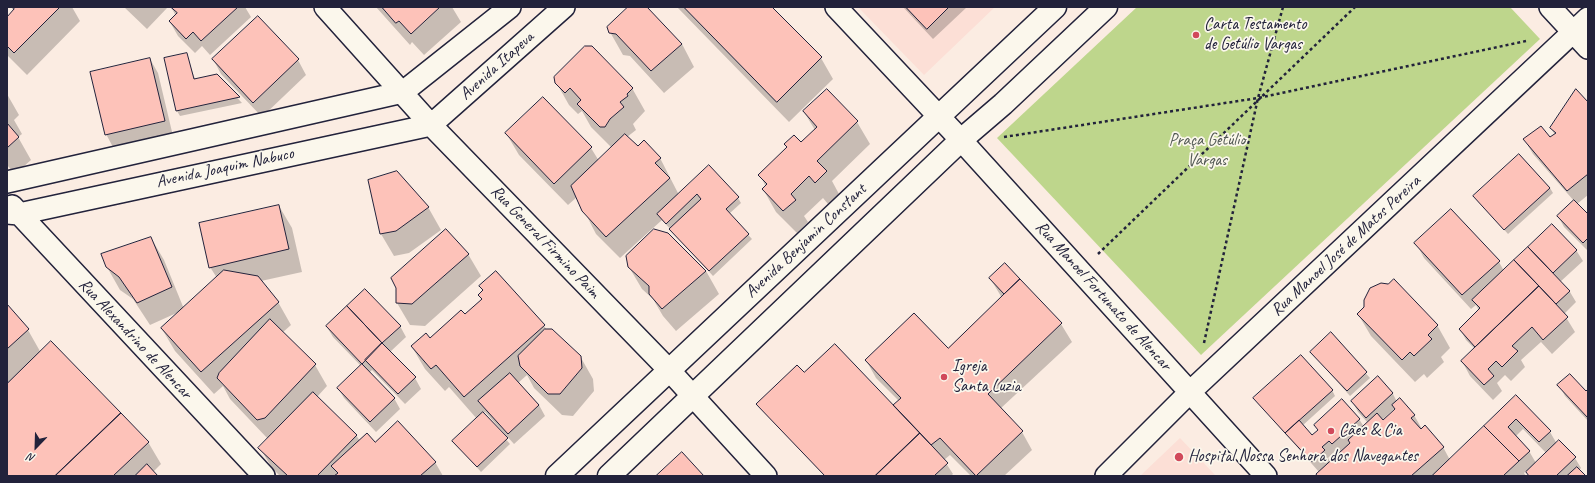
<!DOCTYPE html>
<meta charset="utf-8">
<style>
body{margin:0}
#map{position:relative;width:1595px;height:483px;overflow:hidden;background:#fbece2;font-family:Caveat,sans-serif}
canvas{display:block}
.frame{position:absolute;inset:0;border:8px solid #22223b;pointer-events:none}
.north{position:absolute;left:16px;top:427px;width:40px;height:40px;-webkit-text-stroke:3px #fbf7ec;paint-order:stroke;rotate:203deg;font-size:11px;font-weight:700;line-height:16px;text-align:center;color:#22223b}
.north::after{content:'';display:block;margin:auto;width:14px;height:18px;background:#22223b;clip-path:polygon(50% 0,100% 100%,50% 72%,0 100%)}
</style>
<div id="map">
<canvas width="1595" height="483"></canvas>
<div class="frame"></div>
<div class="north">N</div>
</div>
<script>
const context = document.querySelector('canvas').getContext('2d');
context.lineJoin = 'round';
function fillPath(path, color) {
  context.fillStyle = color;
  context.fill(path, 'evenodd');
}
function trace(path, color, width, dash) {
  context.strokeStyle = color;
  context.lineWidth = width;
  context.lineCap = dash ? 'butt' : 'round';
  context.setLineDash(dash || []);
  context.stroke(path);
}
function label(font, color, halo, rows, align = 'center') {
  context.font = font + ' Caveat,sans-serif';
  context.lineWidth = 3.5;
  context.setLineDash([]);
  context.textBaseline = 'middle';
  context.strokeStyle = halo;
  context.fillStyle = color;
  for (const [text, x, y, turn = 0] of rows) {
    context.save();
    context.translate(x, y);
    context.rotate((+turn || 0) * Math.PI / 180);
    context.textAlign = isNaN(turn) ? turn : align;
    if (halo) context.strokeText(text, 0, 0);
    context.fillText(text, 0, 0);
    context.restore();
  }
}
fillPath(new Path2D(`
 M858,7H995L924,75Z
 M1180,438L1216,476H1140Z`), '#fcdfd6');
fillPath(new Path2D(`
 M1137,7H1510L1540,39L1201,355L997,138Z`), '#bed68c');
fillPath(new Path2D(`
 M11,7H72L80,21L27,75L7,55V18L14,11Z
 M124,7H168L147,29Z
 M171,7H245L251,17L210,55L202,46L195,53L178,36L170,22L176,16Z
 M376,7H452L461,22L424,55L412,42L410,45Z
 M629,7H646L682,44L694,67L664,93L630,56L623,55L610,32Z
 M677,7H771L821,58L833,79L789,122Z
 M903,7H967L933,39Z
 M258,17L298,60L306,75L262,117L221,74L213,59Z
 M186,54L195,79L216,75L242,103L180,116L177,111L166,59Z
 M150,59L158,73L173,136L114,149L106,134Z
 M556,82L632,88L645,111L633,124L636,130L627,137L638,147L660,158L679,195L709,167L738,198L741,203L729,214L752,239L713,276L662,220L620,258L596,234L577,197L568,205L519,155L506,133L543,98L591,148L599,161L612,148L591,127L582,111L578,114L569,105Z
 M827,90L857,122L870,144L832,181L839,194L828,204L823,198L804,216L808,222L797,233L776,212L763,189L766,187L760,175L788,148L785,144H801L815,130L804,112Z
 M7,94L19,115L14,120L22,134L18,137L31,160L15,174L7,165Z
 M1588,104V195L1577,204L1588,216V251L1564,227L1558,216L1574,201L1533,154L1524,139L1549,138L1555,135L1551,128Z
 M1550,188L1553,193L1508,234L1474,196Z
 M279,206L292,228L302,272L261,281L278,302L291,325L282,333L315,365L327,386L317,397L356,435L360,441L375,443L435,462L443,476H280L272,468L260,448L268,439L230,399L223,386L214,394L175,351L162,329L181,311L150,325L133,299L120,290L107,267L151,238L164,260L184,309L217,278L210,267Z
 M428,207L441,230L409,253L394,256L381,234Z
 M1552,225L1576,250L1583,261L1560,282L1570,292L1576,302L1564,314L1575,332L1552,354L1541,342L1521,360L1525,367L1511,381L1505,375L1497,383L1502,391L1493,400L1470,376L1462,361L1475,349L1466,340L1460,329L1479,311L1476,305L1471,309L1424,258L1416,243L1499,262L1504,271Z
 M668,234L706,271L719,294L676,331L663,316L653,299L642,289L629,267Z
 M468,254L481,276L425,326L410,325L397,303Z
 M1005,264L1061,324L1072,342L1000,409L1022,432L1032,450L1004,476H971L950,455L944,460L953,474L951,476H825L761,409L758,404L804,374L893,407L899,401L876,378L866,360L948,349L1002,298L990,278Z
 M481,286L544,326L547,330L580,356L593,379L594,391L573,416L562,415L534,388L527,375L518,383L539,405L545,416L514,444L485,412L483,413L510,444L481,472L454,441L477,419L449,387L445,391L425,369L412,347L430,339L465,315L482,299L484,291Z
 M7,305L28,330L41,353L148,442L161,464L153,472L157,476H7Z
 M1365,307L1437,325L1450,348L1441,357L1444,362L1427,378L1424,374L1415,382L1371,336L1358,314Z
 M400,326L406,337L390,352L415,378L421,389L405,404L372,370L369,373L394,398L400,409L376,432L344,398L338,388L361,366L333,337L327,327Z
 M1331,334L1370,378L1350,396L1311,352Z
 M1378,378L1393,394L1397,402L1414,415L1422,429L1443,447L1450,460L1516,397L1550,432L1557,444L1575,458L1581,468L1579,470L1585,476H1529L1526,471L1524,473L1526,476H1318L1319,472L1254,398L1332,390L1335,396L1302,426L1312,436L1359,419L1364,427L1368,423L1358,412L1352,401ZM1395,408L1396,410L1383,421L1382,420ZM1523,429L1547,454L1536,463L1529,451L1515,437ZM1335,451L1339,454L1331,462L1328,458Z
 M1559,385L1586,392L1588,390V421L1565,396Z`), '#0003');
const building = new Path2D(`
 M12,7H60L14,53L7,46V17L14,9Z
 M171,7H238L201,41L193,32L186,39L169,21L177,13Z
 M382,7H440L411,34L399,21L396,23Z
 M628,7H647L682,44L651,71L616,34L609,33L607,27Z
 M684,7H772L822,57L777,102Z
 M906,7H949L927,29Z
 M258,16L299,59L253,103L212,59Z
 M585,46H592L633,88L627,94L628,96L620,102L624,107L610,119L605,127H600L577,104L581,100L570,88L565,93L555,83L554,77Z
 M187,53L194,79L217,74L240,97L176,111L164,58Z
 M150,58L165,121L105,135L90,72Z
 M827,89L858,121L817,161L827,171L815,183L809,176L791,194L796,200L783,211L762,189L767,184L758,175L787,147L784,144L794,135L801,142L817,127L803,111Z
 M1576,89L1588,102V174L1567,191L1523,139L1541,126L1550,137L1556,133L1550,128Z
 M543,97L592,147L554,184L505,133Z
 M7,123L19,137L7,148Z
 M625,134L638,146L644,140L661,158L655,163L670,178L606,237L582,211L571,186Z
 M1519,154L1550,188L1504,230L1473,196Z
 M709,165L739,197L726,209L749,234L709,271L669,229L701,199L697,194L666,224L657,214Z
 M397,171L429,207L396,231L380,234L368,180Z
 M1574,200L1588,214V238L1583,243L1557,216Z
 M279,205L289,249L209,268L199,223Z
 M1451,209L1500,261L1462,295L1414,243Z
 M1552,224L1577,250L1553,273L1528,247Z
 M446,229L469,254L412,304L396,303V288L391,278Z
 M654,229L668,233L706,271L662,309L649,294V286L628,267L626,256Z
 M151,237L172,287L137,303L119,277L106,267L101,254Z
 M1528,247L1570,291L1556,304L1514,260Z
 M1514,260L1539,286L1475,347L1459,329L1480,308L1472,300Z
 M1005,263L1020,279L1004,294L989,278Z
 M224,270L258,276L279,302L201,372L161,328Z
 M496,271L545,325L464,397L436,365L431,369L411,346L426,333L430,338L461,310L465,314L482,299L478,295L483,290L479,286Z
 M1020,279L1062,323L988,394L1023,431L976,476L940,438L931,445L893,405L901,398L865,360L914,313L948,348Z
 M1394,279L1438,325L1428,335L1432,339L1414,356L1410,352L1402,360L1357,314L1364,307V300L1370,288L1381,283L1388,284Z
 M1539,286L1568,317L1543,340L1532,327L1512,346L1518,351L1502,367L1496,361L1488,369L1494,376L1484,385L1461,361Z
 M365,289L401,326L382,343L347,306Z
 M7,304L29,329L7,349Z
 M347,306L382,343L362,364L326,326Z
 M270,319L316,364L265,418L257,420L217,378L219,373Z
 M545,329H552L581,356L582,368L560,394H548L520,366L518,356Z
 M1331,332L1367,372L1347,391L1310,352Z
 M51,341L121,413L55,476H7V384Z
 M382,343L416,377L398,394L365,360Z
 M835,344L920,433L875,476H825L756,404L797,365L804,372Z
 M1301,355L1333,390L1285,433L1253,398Z
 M362,364L395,398L370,422L337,388Z
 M510,373L539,405L508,434L478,401Z
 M1570,374L1586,391L1588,389V418L1557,385Z
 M1378,376L1393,393L1366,418L1351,401Z
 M313,392L357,435L317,476H288L258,448Z
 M1516,395L1551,431L1539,442L1516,419L1508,427L1530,451L1519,461L1484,426Z
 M1400,398L1415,415L1411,418L1421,429L1425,425L1444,447L1411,476H1317L1316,474L1350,443L1348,440L1377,413L1383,420L1395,409L1392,405Z
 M1342,399L1360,419L1332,444L1329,441L1322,447L1325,450L1312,462L1285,433L1299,420L1312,435L1318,430L1314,425Z
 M483,412L508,438L477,467L452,441Z
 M121,413L149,442L113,476H55Z
 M398,421L436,462L420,476H334L338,473L331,466L367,433L375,442Z
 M1484,426L1519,461L1503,476H1432Z
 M920,433L948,463L934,476H875Z
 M1559,440L1576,457L1556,476H1529L1526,472Z
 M682,452L704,476H656Z
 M147,464L158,476H135Z
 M1577,467L1586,476H1567Z`);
fillPath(building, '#fdc2b9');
trace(building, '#22223b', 1);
const minor = new Path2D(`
 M325,7L431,125L669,370L766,476
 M836,7L961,140L1266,476
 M1550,7L1588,48
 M7,182L403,92L510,7
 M12,206L264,476
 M7,213L19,214L431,125L564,7
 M1106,476L1190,392L1588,18`);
const secondary = new Path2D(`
 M557,476L1055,7
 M609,476L961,140L1003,104L1106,7`);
trace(minor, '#22223b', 24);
trace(secondary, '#22223b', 25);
trace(new Path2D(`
 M1004,137L1258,98L1526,41
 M1098,254L1355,7
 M1204,343L1258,98L1283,7`), '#22223b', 2.5, [3, 3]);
trace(minor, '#fbf7ec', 21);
trace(secondary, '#fbf7ec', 22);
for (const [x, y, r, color] of [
 [1196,35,4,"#d1495b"],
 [944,377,4,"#d1495b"],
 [1331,431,4,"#d1495b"],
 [1179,457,5,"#d1495b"]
]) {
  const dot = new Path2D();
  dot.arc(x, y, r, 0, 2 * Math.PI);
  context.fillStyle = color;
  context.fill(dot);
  trace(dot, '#fbf7ec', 1.5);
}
label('17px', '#22223b', '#fbf7ec', [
 ["Carta Testamento",1204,25],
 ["de Getúlio Vargas",1204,45],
 ["Igreja",952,367],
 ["Santa Luzia",952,387],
 ["Cães & Cia",1339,431],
 ["Hospital Nossa Senhora dos Navegantes",1188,457]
], 'left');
label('17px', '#22223b', '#fbf7ec', [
 ["Avenida Itapeva",497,66,-42],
 ["Avenida Joaquim Nabuco",225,168,-12],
 ["Avenida Benjamin Constant",806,241,-43],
 ["Rua General Firmino Paim",545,242,46],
 ["Rua Manoel José de Matos Pereira",1346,246,-43],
 ["Rua Manoel Fortunato de Alencar",1103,296,48],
 ["Rua Alexandrino de Alencar",135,339,47]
]);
label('17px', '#515853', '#fbf7ec', [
 ["Praça Getúlio",1207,141],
 ["Vargas",1207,161]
]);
</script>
